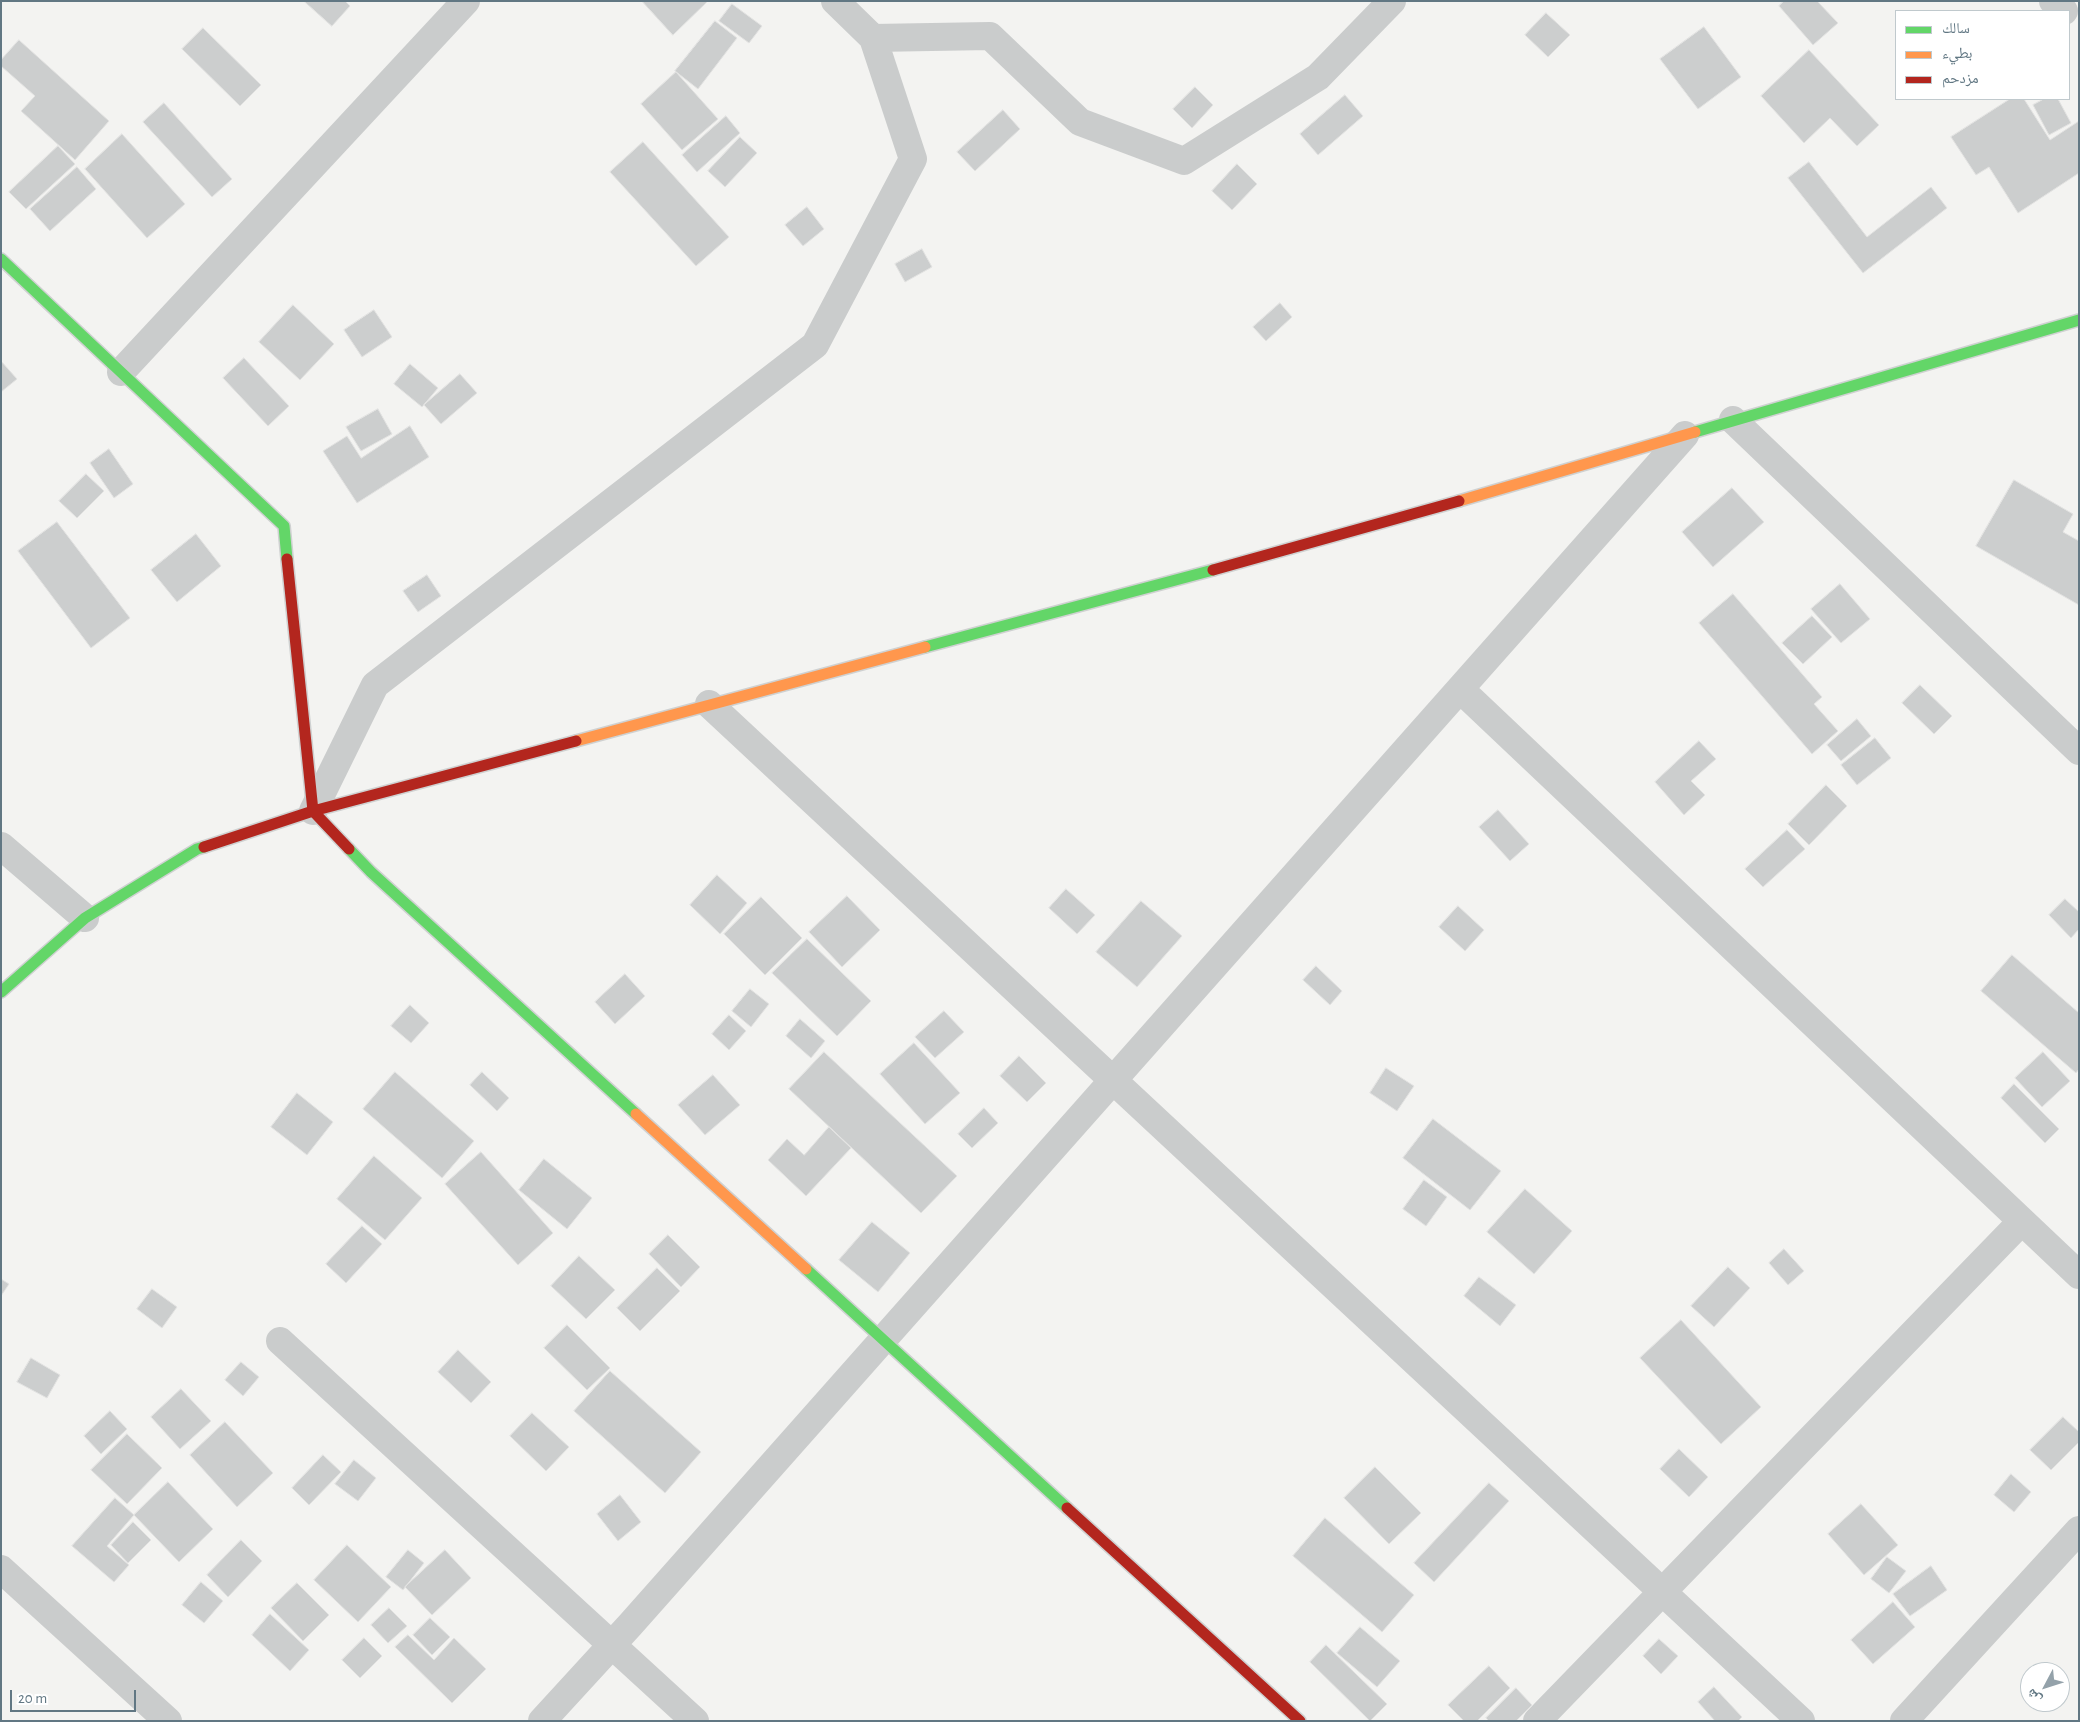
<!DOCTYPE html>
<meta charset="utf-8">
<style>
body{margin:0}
#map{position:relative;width:2080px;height:1722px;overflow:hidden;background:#f3f3f1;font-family:"Alegreya Sans","Noto Naskh Arabic",sans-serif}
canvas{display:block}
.frame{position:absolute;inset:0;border:2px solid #617783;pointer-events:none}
.legend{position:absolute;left:1895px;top:10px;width:175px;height:90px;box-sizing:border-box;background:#fff;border:1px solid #c0c9cd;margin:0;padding:6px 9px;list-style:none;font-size:15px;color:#617783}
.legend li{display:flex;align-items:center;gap:10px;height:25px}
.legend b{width:25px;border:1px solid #c0c9cd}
.north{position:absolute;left:2020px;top:1662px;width:50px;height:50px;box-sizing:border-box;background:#fff;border:1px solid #c0c9cd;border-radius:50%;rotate:230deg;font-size:14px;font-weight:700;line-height:20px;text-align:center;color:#617783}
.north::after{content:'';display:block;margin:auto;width:18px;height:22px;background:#94a2aa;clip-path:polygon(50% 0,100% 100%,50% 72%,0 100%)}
.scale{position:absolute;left:10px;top:1690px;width:126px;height:22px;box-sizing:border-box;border:2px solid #617783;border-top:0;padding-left:6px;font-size:15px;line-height:18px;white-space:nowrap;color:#617783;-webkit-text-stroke:4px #fff;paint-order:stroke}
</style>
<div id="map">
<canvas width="2080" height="1722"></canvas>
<div class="frame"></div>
<ul class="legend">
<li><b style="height:6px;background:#63d668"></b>سالك</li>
<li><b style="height:6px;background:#ff974d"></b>بطيء</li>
<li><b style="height:6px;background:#b3261e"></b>مزدحم</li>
</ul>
<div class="north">ش</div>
<div class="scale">20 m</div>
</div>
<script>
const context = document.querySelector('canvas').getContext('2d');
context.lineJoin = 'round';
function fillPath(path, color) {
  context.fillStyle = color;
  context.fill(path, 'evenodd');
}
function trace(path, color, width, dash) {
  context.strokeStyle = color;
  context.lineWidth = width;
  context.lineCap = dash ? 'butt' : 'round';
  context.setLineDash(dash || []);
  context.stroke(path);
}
const building = new Path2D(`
 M304,1H345L350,6L332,26Z
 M642,1H708L673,35Z
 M1784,1H1817L1838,23L1813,45L1779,6Z
 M732,4L762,26L749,43L719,21Z
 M1546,13L1570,35L1548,57L1525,35Z
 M715,21L737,38L698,89L675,71Z
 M1704,27L1741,77L1698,109L1660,59Z
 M203,28L261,85L240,106L182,49Z
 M19,40L109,121L75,160L21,111L35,96L1,66V60Z
 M1809,50L1879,125L1857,146L1830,118L1804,143L1761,96Z
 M676,72L718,119L682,150L641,104Z
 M1195,87L1213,105L1192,128L1173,109Z
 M1345,95L1363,116L1318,155L1300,134Z
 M2010,99H2024L2050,140L2079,121V173L2018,213L1989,167L1976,175L1951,137Z
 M2044,99H2058L2071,123L2049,135L2033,105Z
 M164,103L232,179L212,197L143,122Z
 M1003,110L1020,129L975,171L957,152Z
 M726,116L740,133L697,172L682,155Z
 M122,134L185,204L147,238L85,169Z
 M740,137L757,153L725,187L708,171Z
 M643,142L729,237L696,266L610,172Z
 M58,146L75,164L26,209L9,192Z
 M1809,162L1867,237L1931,187L1947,208L1863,273L1788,178Z
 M1237,164L1257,184L1232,210L1212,191Z
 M77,167L96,189L50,231L30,209Z
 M807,207L824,229L803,246L785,225Z
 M922,249L932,267L905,282L895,264Z
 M1280,303L1292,317L1266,341L1253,327Z
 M293,305L334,344L300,380L259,342Z
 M374,310L392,337L362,357L344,330Z
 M244,358L289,406L268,426L223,378Z
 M1,361L17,379L1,392Z
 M410,364L438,388L422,407L394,384Z
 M460,374L477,393L441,424L424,405Z
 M378,409L392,434L361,451L346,427Z
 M410,426L429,457L357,503L323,451L347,436L361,458Z
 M109,449L133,484L114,498L90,463Z
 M86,474L104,491L77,518L59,501Z
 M2014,480L2073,514L2063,532L2079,541V605L1976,546Z
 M1732,488L1764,522L1713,567L1682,532Z
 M57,522L130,618L91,648L18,551Z
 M196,534L221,566L177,602L151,570Z
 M427,575L441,596L418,612L403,591Z
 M1840,584L1870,619L1841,643L1811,609Z
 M1733,594L1822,697L1814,704L1838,731L1812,754L1699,623Z
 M1812,616L1832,637L1803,664L1782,643Z
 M1920,685L1952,716L1934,734L1902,703Z
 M1857,719L1871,736L1841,761L1827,745Z
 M1875,738L1891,758L1857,785L1841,765Z
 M1699,741L1716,759L1691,781L1705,795L1684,815L1655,782Z
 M1826,785L1847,806L1809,845L1788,824Z
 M1498,810L1529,844L1510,861L1479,827Z
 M1787,830L1805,849L1763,887L1745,869Z
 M717,875L747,903L720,934L690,905Z
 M1066,889L1095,915L1077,934L1049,908Z
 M847,896L880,930L842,967L809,932Z
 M761,897L802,938L765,975L724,934Z
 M2065,899L2079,912V929L2071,938L2049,915Z
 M1141,901L1182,936L1137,987L1096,952Z
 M1458,906L1484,930L1465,951L1439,927Z
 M807,939L871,1001L837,1036L772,973Z
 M2012,955L2079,1013V1069L2076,1073L1981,991Z
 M1316,966L1342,991L1330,1005L1303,980Z
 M625,974L645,996L615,1024L595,1002Z
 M750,989L769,1004L751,1027L732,1011Z
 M410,1005L429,1023L411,1043L391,1026Z
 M944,1011L964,1032L935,1058L915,1037Z
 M729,1015L746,1031L729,1050L712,1034Z
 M800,1019L825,1041L811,1058L786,1036Z
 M914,1043L960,1093L925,1124L880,1074Z
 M824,1052L957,1176L921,1213L789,1089Z
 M2043,1052L2070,1081L2042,1107L2015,1078Z
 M1019,1056L1046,1083L1027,1102L1000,1076Z
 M1386,1068L1414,1086L1397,1111L1370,1093Z
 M395,1072L474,1141L442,1178L363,1109Z
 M482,1072L509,1098L497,1111L470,1085Z
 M713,1075L740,1105L705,1135L678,1105Z
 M2014,1084L2059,1129L2045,1143L2001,1098Z
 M297,1093L333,1122L307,1155L271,1127Z
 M984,1108L998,1123L972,1148L958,1134Z
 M1433,1119L1501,1171L1470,1210L1403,1158Z
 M829,1127L851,1148L806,1196L768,1160L787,1139L804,1155Z
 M481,1152L553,1233L518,1265L445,1184Z
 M374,1156L422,1198L385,1240L337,1199Z
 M544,1159L592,1198L567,1229L519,1190Z
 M1424,1180L1447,1197L1426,1226L1403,1209Z
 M1525,1189L1572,1231L1534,1274L1487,1232Z
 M872,1222L910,1253L878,1292L839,1260Z
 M362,1226L382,1244L346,1283L326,1264Z
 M668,1235L700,1267L681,1287L649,1254Z
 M1784,1249L1804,1271L1788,1285L1769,1263Z
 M579,1256L615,1290L586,1319L551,1286Z
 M1728,1267L1750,1288L1714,1327L1691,1306Z
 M657,1268L680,1291L640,1331L617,1308Z
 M1479,1277L1516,1305L1500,1326L1464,1296Z
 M1,1279L9,1284L1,1296Z
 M152,1289L177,1307L162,1328L137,1309Z
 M1681,1320L1761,1407L1721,1444L1640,1358Z
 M567,1325L610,1368L587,1390L544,1348Z
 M458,1350L491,1382L471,1403L438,1372Z
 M31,1358L60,1375L47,1398L17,1382Z
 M241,1362L259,1377L243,1396L225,1380Z
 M610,1371L701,1452L665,1493L574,1411Z
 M181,1389L211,1421L180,1449L151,1417Z
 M110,1411L127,1429L101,1454L84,1436Z
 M532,1413L569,1447L546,1471L510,1436Z
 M2063,1417L2079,1432V1442L2051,1470L2030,1450Z
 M225,1422L273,1473L237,1507L190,1455Z
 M127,1434L162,1468L127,1504L91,1470Z
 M1679,1449L1708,1477L1689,1497L1660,1469Z
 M323,1455L341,1472L309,1505L292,1488Z
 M354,1460L376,1478L358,1501L335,1484Z
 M1375,1467L1421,1513L1389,1544L1344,1498Z
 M2011,1474L2031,1492L2014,1512L1994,1495Z
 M168,1482L213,1529L179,1562L134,1515Z
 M1489,1483L1509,1501L1434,1582L1414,1563Z
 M620,1495L641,1522L618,1541L597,1514Z
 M115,1498L134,1515L107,1546L129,1565L114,1582L72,1546Z
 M1861,1504L1898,1545L1864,1575L1828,1534Z
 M1325,1518L1414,1595L1382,1632L1293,1556Z
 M133,1522L151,1540L128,1563L111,1545Z
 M241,1540L262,1561L228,1597L207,1575Z
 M347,1545L391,1587L358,1622L314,1580Z
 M408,1550L424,1563L403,1590L386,1577Z
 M445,1550L471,1578L432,1615L405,1587Z
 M1887,1557L1906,1571L1889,1593L1871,1579Z
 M1931,1566L1947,1590L1910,1616L1893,1594Z
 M201,1582L223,1601L204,1623L182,1605Z
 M297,1583L329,1615L303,1641L271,1608Z
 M1893,1602L1915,1627L1873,1664L1851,1640Z
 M389,1608L407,1626L388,1643L371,1625Z
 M270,1614L309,1650L290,1671L252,1635Z
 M430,1618L450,1637L432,1655L413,1635Z
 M1360,1627L1400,1661L1377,1687L1337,1653Z
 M408,1635L434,1660L454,1638L486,1669L452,1703L395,1647Z
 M364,1638L382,1656L360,1678L342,1660Z
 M1659,1639L1678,1656L1661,1674L1643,1656Z
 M1326,1645L1387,1704L1370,1721L1310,1662Z
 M1489,1666L1510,1688L1477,1721H1464L1448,1705Z
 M1714,1687L1742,1717L1738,1721H1715L1698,1702Z
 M1516,1688L1532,1705L1516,1721H1489L1486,1718Z`);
fillPath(building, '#cccece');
trace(building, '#e2e2e1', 1);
const fast = new Path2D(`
 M1,259L284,526L287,559
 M1695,432L2079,320
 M925,647L1213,570
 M349,849L371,872L636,1114
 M1,992L85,918L197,849L204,847
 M806,1269L1067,1508`);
const slow = new Path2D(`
 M1459,501L1695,432
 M576,741L925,647
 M636,1114L806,1269`);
const jam = new Path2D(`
 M287,559L313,811L349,849
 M1213,570L1459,501
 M204,847L313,811L576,741
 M1067,1508L1300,1721`);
trace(fast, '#cfd1d1', 14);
trace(slow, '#cfd1d1', 14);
trace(jam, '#cfd1d1', 14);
trace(new Path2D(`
 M2053,1L2064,11
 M873,38L990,36L1080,122L1184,161L1318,77L1392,1
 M121,372L466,1
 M1733,420L2079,751
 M1460,689L2079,1275
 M709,704L1801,1721
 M313,811L375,685L815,345L913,159L873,38L835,1
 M1,846L85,918
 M280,1341L695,1721
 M1,1569L168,1721
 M542,1721L630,1625L1685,435
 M1537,1721L2022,1221
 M1904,1721L2079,1530`), '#cacccc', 28);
trace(fast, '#63d668', 11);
trace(slow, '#ff974d', 11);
trace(jam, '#b3261e', 11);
</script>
